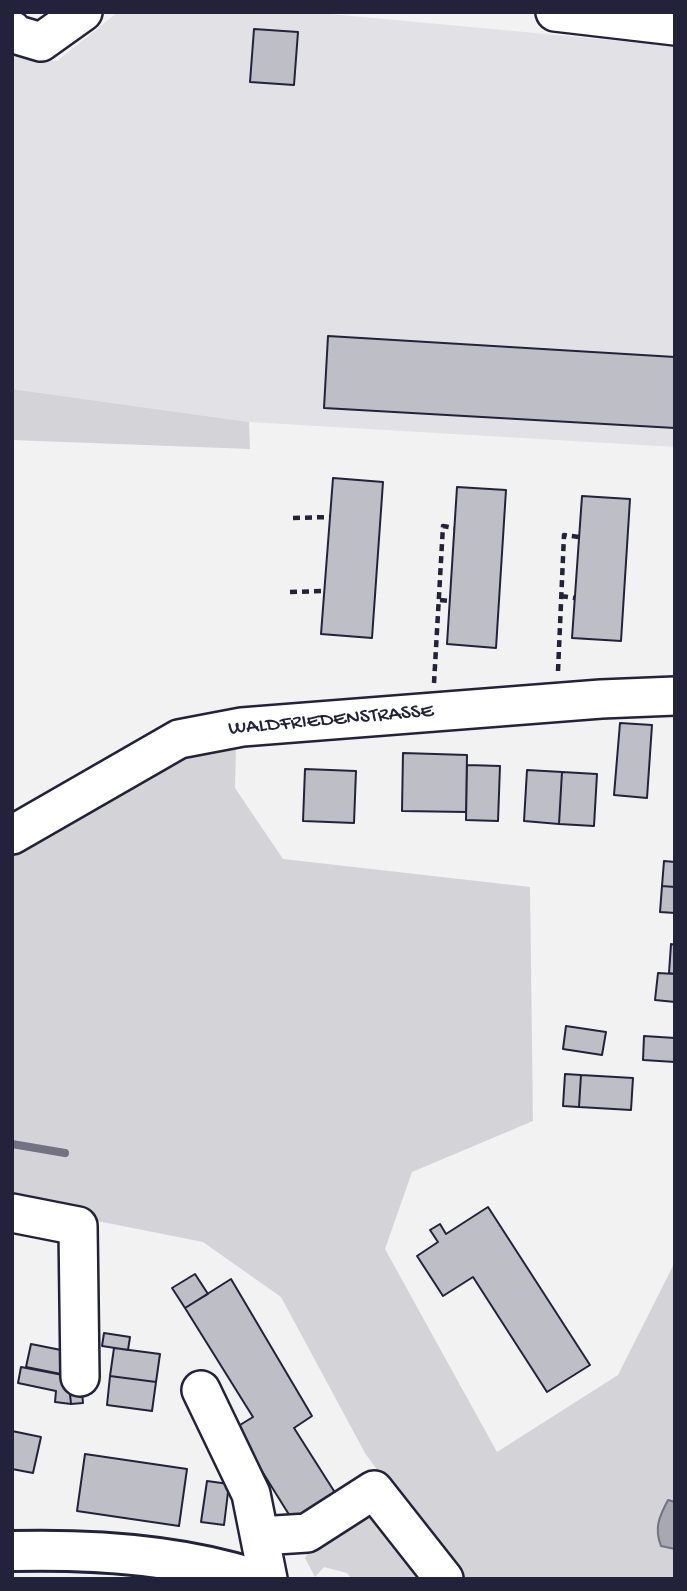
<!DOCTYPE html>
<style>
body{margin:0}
#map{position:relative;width:687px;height:1591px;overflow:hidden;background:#f2f2f3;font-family:"Gochi Hand",sans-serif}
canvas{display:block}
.frame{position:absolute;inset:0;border:14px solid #22223b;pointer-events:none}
</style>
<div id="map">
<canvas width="687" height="1591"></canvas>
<div class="frame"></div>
</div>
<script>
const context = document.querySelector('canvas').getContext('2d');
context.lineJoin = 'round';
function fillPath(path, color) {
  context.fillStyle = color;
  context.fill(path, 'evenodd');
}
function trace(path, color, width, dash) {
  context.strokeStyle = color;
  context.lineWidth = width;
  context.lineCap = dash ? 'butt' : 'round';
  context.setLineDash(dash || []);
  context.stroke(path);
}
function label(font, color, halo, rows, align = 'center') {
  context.font = font + ' "Gochi Hand",sans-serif';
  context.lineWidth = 5;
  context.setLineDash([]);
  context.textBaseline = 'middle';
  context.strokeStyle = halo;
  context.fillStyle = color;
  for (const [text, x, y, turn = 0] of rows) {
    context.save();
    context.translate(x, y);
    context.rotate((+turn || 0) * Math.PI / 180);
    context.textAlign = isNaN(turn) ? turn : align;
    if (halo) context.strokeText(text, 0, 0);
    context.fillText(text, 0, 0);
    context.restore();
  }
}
fillPath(new Path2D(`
 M118,12H309L675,46V447L249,422L12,389V57L57,61Z`), '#e2e2e6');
fillPath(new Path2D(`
 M12,389L249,422L250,449L12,440Z
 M236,744L235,788L283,859L530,887L533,1121L412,1172L385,1249L497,1452L618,1375L675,1262V1502L668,1501L661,1546L675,1549V1579H460L434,1549L365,1453L281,1297L203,1242L12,1204V847L183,745Z
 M381,1509L436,1579H352L347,1573L324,1567L315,1577L305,1558L309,1552Z`), '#d3d3d8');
const water = new Path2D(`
 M668,1500L675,1502V1549L661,1546C654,1528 659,1517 668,1500Z`);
fillPath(water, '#a8a8b2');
trace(water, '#727282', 2);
trace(new Path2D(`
 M12,1144L65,1153`), '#727282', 8);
const building = new Path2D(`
 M254,29L298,32L294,85L250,82Z
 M328,336L675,357V428L324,408Z
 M333,478L383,482L372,638L321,634Z
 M457,487L506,490L496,648L447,644Z
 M582,496L630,499L621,641L572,638Z
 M620,723L652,725L647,798L614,795Z
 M403,753L467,755L466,812L402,811Z
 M467,765L500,766L498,821L466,820Z
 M305,769L356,771L354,823L303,821Z
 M527,770L562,772L559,824L524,821Z
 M562,772L597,774L594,826L559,824Z
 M664,861L675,862V887L662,886Z
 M662,886L675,887V913L660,912Z
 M671,944L675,945V974L669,973Z
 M658,973L675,974V1002L655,1000Z
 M566,1026L606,1032L602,1055L563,1049Z
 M644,1036L675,1038V1062L643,1060Z
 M565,1074L581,1075L579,1107L563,1106Z
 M581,1075L633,1078L631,1110L579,1107Z
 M488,1207L590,1365L547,1392L473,1277L443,1296L417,1256L438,1242L430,1230L440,1224L446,1234Z
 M195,1274L208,1294L185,1308L172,1288Z
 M231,1279L312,1416L294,1428L341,1502L298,1529L235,1428L253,1417L185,1308Z
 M104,1333L130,1337L128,1350L102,1346Z
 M31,1344L66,1351L61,1374L26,1367Z
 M114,1348L160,1354L156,1382L110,1376Z
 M21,1367L68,1376L71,1404L55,1402L56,1391L18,1383Z
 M110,1376L156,1382L152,1411L107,1405Z
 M81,1381L83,1403L71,1404L69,1382Z
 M12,1431L41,1437L33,1473L12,1469Z
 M85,1454L187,1469L179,1526L77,1511Z
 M207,1481L229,1484L224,1525L201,1522Z`);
fillPath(building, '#bebec6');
trace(building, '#22223b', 2);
const minor = new Path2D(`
 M555,12L675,26
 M12,30L14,34L41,42L83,12
 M12,835L179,739L242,727L601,699L675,696
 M12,1213L78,1226L80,1377
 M201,1390L251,1494L268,1579
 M260,1536L307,1533L374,1490L444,1579`);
const major = new Path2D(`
 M12,1551C93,1549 178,1554 255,1579`);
trace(minor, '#22223b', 42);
trace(major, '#22223b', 44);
trace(new Path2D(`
 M293,518L330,517
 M290,592L325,591
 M561,596L575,598
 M440,600L450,601
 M558,671L564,535L579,537
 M434,683L443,526L454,528`), '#22223b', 4.5, [7, 5]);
trace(minor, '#fff', 37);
trace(major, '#fff', 38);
label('21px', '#22223b', '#fff', [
 ["WALDFRIEDENSTRASSE",331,721,-5]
]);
</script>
